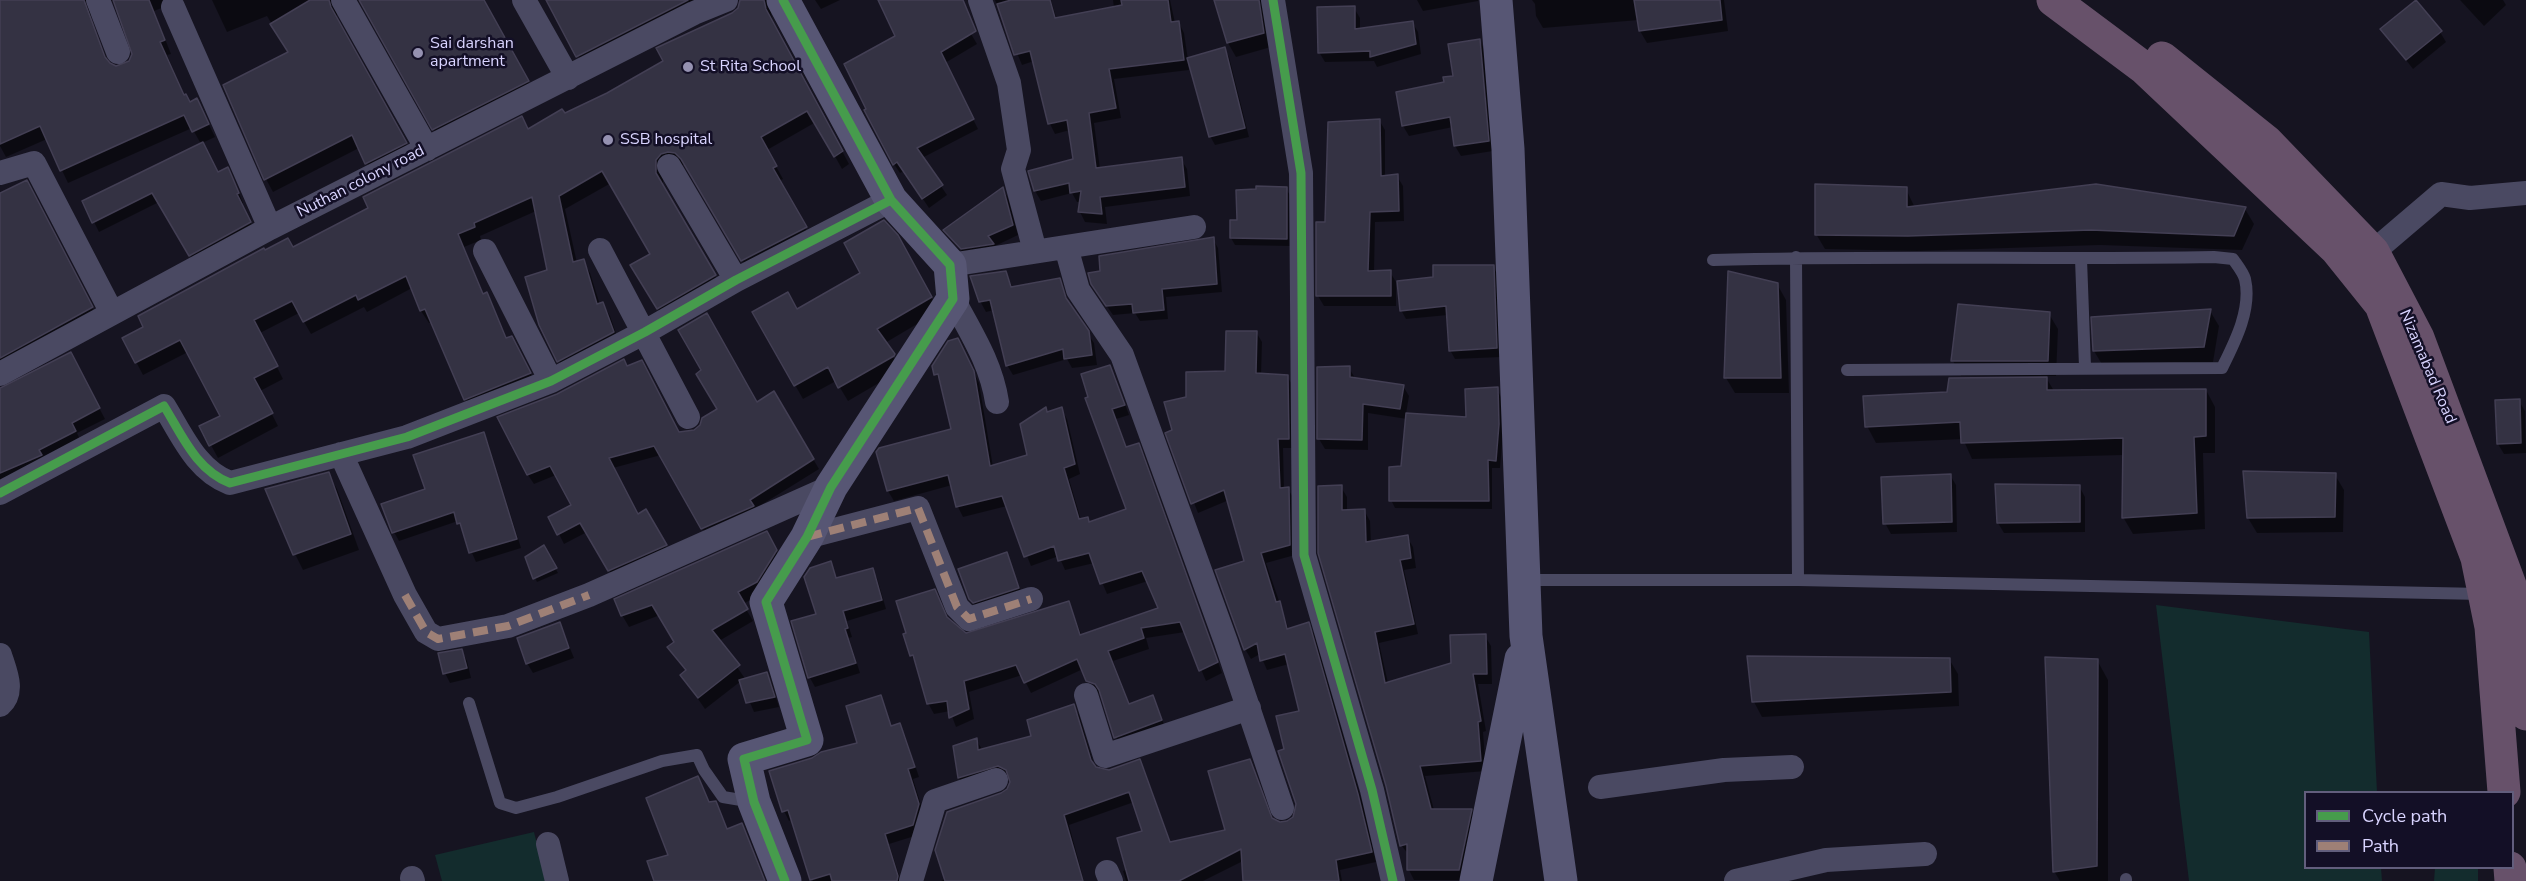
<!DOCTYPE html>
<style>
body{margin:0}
#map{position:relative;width:2526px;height:881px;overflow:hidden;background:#161421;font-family:"Nunito Sans",sans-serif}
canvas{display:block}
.legend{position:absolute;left:2304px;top:791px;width:210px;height:78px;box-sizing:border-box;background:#130f26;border:2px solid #625e7d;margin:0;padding:8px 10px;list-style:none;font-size:18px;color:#d9d4ff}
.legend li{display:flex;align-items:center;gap:12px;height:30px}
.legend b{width:30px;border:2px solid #625e7d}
</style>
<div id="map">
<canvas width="2526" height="881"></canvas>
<ul class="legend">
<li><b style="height:8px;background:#469c4c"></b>Cycle path</li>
<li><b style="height:8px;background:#9e8076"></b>Path</li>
</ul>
</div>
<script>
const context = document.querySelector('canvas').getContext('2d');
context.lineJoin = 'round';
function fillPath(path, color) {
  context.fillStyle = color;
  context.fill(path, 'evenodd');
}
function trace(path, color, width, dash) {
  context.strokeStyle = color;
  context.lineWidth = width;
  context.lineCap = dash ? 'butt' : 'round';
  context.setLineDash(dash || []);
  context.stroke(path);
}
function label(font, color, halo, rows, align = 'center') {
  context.font = font + ' "Nunito Sans",sans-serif';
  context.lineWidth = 5;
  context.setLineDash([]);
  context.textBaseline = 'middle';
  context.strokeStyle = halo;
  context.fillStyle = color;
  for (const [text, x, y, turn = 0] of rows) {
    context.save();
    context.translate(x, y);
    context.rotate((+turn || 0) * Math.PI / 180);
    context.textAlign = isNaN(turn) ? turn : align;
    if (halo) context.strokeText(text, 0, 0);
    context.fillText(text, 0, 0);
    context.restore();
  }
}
fillPath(new Path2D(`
 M2156,605L2369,632L2377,792H2306V868H2381L2382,881H2189Z
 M534,832L546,881H442L435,855Z
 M2435,868H2478V881H2434Z`), '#132c2d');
fillPath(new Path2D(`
 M0,0H100L93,5L91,19L109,65L123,67L131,61L133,47L115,1L107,0H182L154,11L171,54L167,55L185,96L190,104L197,100L215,137L202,143L218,173L233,179L243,203L241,204L256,233L196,265L159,202L99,232L94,222L201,144L192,128L68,183L47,139L6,157L0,146Z
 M212,0H344L337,7V22L413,156L374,176L359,148L273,192L266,179L289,53L267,16L227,32Z
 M347,0H483L535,94L441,142L364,6L358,0Z
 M547,0H725L585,68Z
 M739,0H771L773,4L771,14L773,23L849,164L842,169L816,122L767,150L783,179L779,181L812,240L750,273L690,171L684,165H669L663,172V187L722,288L665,320L632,266L652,255L611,183L565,209L577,263L583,261L590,273L600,305L603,304L610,316L620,345L566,373L559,361L549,271L536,211L480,236L481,240L464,247L484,295L487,293L507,339L519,350L537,386L472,411L432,322L429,323L421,311L412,288L367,312L364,307L311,334L299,313L260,333L283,379L260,391L278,426L218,458L201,427L222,416L188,352L143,375L124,339L265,252L293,249L528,130L608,94L665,62L738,10L741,2Z
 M815,0H840L821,9Z
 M879,0H951L977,44L945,63L978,129L922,158L947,195L929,208L904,171L900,173L894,164L897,36Z
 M995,0H1051L1057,20L1114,8L1113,0H1170L1175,23H1179L1184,33L1188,60L1224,49L1229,57L1249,137L1215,145L1210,136L1190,62H1188L1189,70L1114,79L1121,118L1094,123L1100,169L1181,159L1187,169L1190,196L1105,207L1107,224L1085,222L1080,212L1081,202H1077L1072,193L1041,201L1035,191L1030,172L1075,160L1070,130L1055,134L1050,124L1034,61L1022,65Z
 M1215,0H1271V47L1236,57L1228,43Z
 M1417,0H1478V1L1423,11Z
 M1532,0H1724L1728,31L1647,43L1640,31L1639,20L1543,28L1536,16L1535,4Z
 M2460,0H2503L2506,5L2484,26Z
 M1354,8L1360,18V30L1412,22L1418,32L1421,54L1377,67L1374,61L1325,62L1319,52Z
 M2382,29L2440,32L2446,42L2413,69Z
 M1480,41L1485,51L1493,151L1461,156L1455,146L1453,127L1409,136L1403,126L1397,93L1445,83L1454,77Z
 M1379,120L1385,130V177L1397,176L1403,186L1404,221L1375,222L1374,272H1390L1396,282L1435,278L1493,267L1498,275L1501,357L1455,359L1450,350L1448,315L1406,319L1401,310L1398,282H1396V306H1324L1318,296L1327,224Z
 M1003,189L1008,198L1018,235L968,259L945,230Z
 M1286,189L1290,195V246L1235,245L1231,238L1257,190Z
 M1906,189L1915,208L2245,209L2254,224L2242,250L2100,245L1917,251L1825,249L1816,234Z
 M0,195H34L99,321L0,365Z
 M897,236L939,311L885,343L901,370L848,401L836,381L803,399L754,313L797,311L863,274Z
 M1213,239L1218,248L1222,292L1166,297L1168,319L1140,321L1135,313L1113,315L1098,293Z
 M1005,272L1013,288L1059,280L1070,307L1094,343L1097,365L1072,368L1067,359L1013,375L1007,365L994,310L986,312L980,301Z
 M1777,284L1786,300L1789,393H1735L1726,378Z
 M2210,311L2219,326L2213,362L2103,366L2094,351L2093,318Z
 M2049,314L2058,329L2056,376H1961L1953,361Z
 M1256,332L1262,342L1261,375L1287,376L1293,386L1294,448H1283L1284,489H1288L1294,499L1295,555L1266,563L1289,630L1308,624L1314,634L1363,805L1376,862L1340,870L1342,881H1310L1243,861L1203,881H1126L1123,871L1128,869L1144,832L1134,802L1069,825L1084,881H941L946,878L1012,782L1010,778L1005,775L965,787L959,778L976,740L982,749L1033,737L1073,706L1079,715L1094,765L1101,771H1110L1140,761L1145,771L1171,844L1227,831L1250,761L1274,821L1280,824L1288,823L1294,818L1297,804L1286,750L1300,712L1289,664L1267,670L1260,654L1251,659L1245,649L1246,562L1229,500L1198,513L1167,434L1174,431L1188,398L1227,372Z
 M963,350L979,383L993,467L1029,456L1045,409L1048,413L1061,409L1067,419L1080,474L1069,479L1081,520L1087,518L1090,524L1128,510L1087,399L1110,366L1115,376L1129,415L1116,419L1127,448L1138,444L1144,454L1222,673L1206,681L1185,632L1146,638L1149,649L1113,661L1130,705L1152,697L1167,731L1121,747L1116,737L1102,694L1094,691L1090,684L1102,688L1083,669L1031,693L1022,675L969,692L974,719L956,727L950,711L934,714L928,703L917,665L911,655L948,620L966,635L1069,603L1082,636L1160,609L1148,581L1107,594L1094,563L1065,570L1059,556L1031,566L1007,506L963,517L958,507L952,485L894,501L888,491L878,452L953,430L942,385L936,374Z
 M76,364L105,419L77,433L81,442L0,486V391Z
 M627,368L679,433L696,431L703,419L756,404L774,393L819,469L708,538L661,455L613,468L638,515L645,511L671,555L615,580L587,532L564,544L559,534L574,506L556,475L534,484L528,475Z
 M1349,368L1355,378L1403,386L1409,396L1406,414L1468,418L1497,389L1501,397L1503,433L1500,468H1492V509L1395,508L1391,500L1403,468L1407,419L1368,413V450L1325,449L1319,439Z
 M2047,379L2054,391L2206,390L2215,407V453H2203L2205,529L2133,534L2123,517L2124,455L1972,459L1963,439L1876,443L1867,426L1949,393Z
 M2519,401L2525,411L2526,453L2504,454L2498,444Z
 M483,433L488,442L521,548L476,562L458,521L399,541L394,532L427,490Z
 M328,474L337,489L359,550L303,570L295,554Z
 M1950,475L1956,485L1957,532L1891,534L1885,523Z
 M2335,475L2344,490L2343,532L2257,533L2248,518Z
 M2079,486L2085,497V532L2004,533L1998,523Z
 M1341,487L1347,497V511L1364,510L1370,521L1371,543L1407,537L1413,547L1416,568L1404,570L1418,634L1379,643L1388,683L1452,664L1485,636L1491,646L1492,684H1478L1486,731L1483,732L1486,771L1425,776L1434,810H1471L1476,820L1464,880H1414L1409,870V855L1401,845L1387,786L1320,553Z
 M773,545L782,562L763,593L743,604L753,621L719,641L746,680L767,674L772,684L779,707L754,712L741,681L705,709L682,676L687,672L669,647L675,642L660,615L629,627L622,615Z
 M544,547L558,573L537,582L535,578Z
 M1006,554L1024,598L977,609L971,598Z
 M830,563L837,579L872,569L877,578L886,609L847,621L852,637L849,638L860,673L815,687L810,678L793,622L818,615Z
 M560,624L574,658L533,673L527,663Z
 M462,651L467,661L471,678L450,683L445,673Z
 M1949,659L1958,674L1959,706L1762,717L1754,702Z
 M2097,660L2108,680V881H2060L2054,871Z
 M880,697L892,728L900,725L905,735L919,777L913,779L924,815L918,835L889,844L901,881H813L793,819L789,821L784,811L859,744Z
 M698,778L710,803H715L728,830L741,825L766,881H656L670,856Z`), '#0007');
const building = new Path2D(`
 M0,0H84L105,57L110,63L116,66L129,61L132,54L113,0H149L165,40L160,42L184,95L186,94L190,102L197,98L209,124L192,132L184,115L60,171L40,126L0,144Z
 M310,0H329L331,7L407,143L365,164L352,135L264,180L223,85L288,52L270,24Z
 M359,0H484L529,81L432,130Z
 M546,0H688L576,57Z
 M740,0H764L766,9L843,151L834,157L807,111L761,137L777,166L773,168L807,227L741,261L681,159L675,153L668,152L661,154L656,160V173L716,275L657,309L630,265L650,254L602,171L559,196L573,262L584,259L597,304L603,302L614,332L557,362L539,325L525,277L547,270L532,197L474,223L475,227L458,234L483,294L487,292L506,338L512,336L531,373L464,400L425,309L420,311L406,276L358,300L356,295L303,322L292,301L254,320L278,366L254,378L273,413L209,446L199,426L220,416L180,340L135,363L122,338L143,327L138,316L264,248L265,250L288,238L293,247L368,208L363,197L522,116L528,129L562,109L565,113L607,93L663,61L656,48L732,13L738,8Z
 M878,0H963L976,31L941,52L974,119L917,148L943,185L922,199L897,162L893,165L864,110L866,109L844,64L895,36Z
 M1011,0H1050L1055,18L1122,5L1121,0H1168L1171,22L1179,21L1184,60L1109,69L1116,108L1089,113L1096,168L1182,157L1185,187L1100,197L1102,214L1078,212L1081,191L1070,193L1069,183L1034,191L1028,171L1073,159L1067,120L1048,124L1030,51L1014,55L997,4Z
 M1214,0H1259L1264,33L1227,43Z
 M1634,0H1720L1722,20L1639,31Z
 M2416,0L2442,31L2406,60L2380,29Z
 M1355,6V29L1413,21L1416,44L1370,57V51L1318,53L1317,7Z
 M1480,39L1489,141L1454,146L1450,117L1402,126L1396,92L1444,82L1443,77L1453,76L1448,44Z
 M1225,47L1245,128L1209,137L1187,58Z
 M1380,119L1381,176L1398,174L1399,211L1370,212L1368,271L1391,270V296H1316V222H1325L1328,122Z
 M203,142L218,172L228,167L239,193L237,194L251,222L189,256L152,193L92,223L82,201Z
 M27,180L93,307L0,358V193Z
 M1815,184L1907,187V207L2096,184L2246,207L2234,236L2091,230L1908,236L1815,235Z
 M1256,186L1287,187V239L1230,238V220H1237L1236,190L1256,189Z
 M1003,187L1013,225L988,236L994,244L961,249L943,230Z
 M884,220L898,235L932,297L877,329L895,354L894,356L838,388L828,367L794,386L752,312L788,292L797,309L860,273L844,243Z
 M1214,237L1217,284L1162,289L1164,310L1133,313L1132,304L1106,306L1091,284L1088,273L1100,271L1099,256Z
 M1433,265H1494L1497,348L1449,351L1446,306L1400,311L1397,281L1433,277Z
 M1006,271L1011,287L1060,278L1066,298L1089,331L1092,355L1064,359L1063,349L1006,366L990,300L979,302L970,276Z
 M1728,271L1778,283L1781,378H1724Z
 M1958,304L2050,312L2048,361H1951Z
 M2211,309L2204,347L2093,351L2091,317Z
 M707,313L757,402L774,391L814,459L750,500L754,506L701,529L654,446L609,458L638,514L646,509L667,545L608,571L580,523L557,535L548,517L571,505L550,466L527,475L497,417L557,394L624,359L627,366L642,360L679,432L694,430L700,425L702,418L717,409L696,374L701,370L678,330Z
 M1226,331H1257L1256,373L1288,375L1289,439H1278L1280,488L1289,487L1290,545L1261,553L1276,602L1280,601L1287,629L1309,622L1358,794L1372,852L1336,860L1339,881H1243L1241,849L1179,881H1129L1117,838L1142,831L1129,792L1064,815L1083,881H945L935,850L947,812L1001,793L1007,789L1010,782L1006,770L998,766L958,778L953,746L977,738L978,750L1031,736L1027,720L1074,704L1091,760L1096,767L1109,770L1140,759L1170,842L1225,830L1208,771L1250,759L1272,818L1280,822L1287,821L1293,817L1296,804L1278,751L1284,749L1276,716L1299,711L1285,654L1260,661L1257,643L1244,650L1215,570L1244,561L1224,490L1191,504L1165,433L1172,430L1164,402L1186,397V372L1225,371Z
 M958,338L974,371L990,466L1027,455L1020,424L1046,407L1047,412L1062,407L1075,464L1064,468L1079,519L1088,517L1089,522L1126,509L1085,398L1088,397L1081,374L1110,365L1125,405L1112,409L1126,447L1139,443L1218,662L1199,671L1180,622L1141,628L1144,638L1108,651L1129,704L1153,695L1162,720L1114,738L1099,690L1095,684L1086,681L1077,659L1024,683L1016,665L964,681L969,709L949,718L947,701L927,704L913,655L910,656L903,634L906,633L896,601L935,589L947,617L966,633L1069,601L1080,635L1158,608L1142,571L1100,584L1089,553L1058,561L1054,546L1024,557L1002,496L956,507L948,475L887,491L876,452L879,448L951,429L938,374L934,375L932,366L948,341Z
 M71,352L100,408L72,423L76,431L39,450L42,455L0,473V388Z
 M1350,366V377L1404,385L1400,409L1363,404L1362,440L1317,439V367Z
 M2047,377V390L2206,389V436L2194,437L2197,513L2122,518L2123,438L1961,443L1960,422L1865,427L1863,396L1947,392L1949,378Z
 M1498,387L1499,424L1496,461L1488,460L1489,501H1389V467L1401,466L1406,413L1466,417L1465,389Z
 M2520,399L2521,443L2497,444L2495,400Z
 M484,432L517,539L469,553L460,523L457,524L454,512L392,533L381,504L425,489L413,455Z
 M2243,471L2336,473L2335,517L2247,518Z
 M329,472L351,534L293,555L265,489Z
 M1951,474L1952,522L1883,524L1881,477Z
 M1995,484L2080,485V522L1997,523Z
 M1342,485V510L1365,509L1366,542L1408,535L1411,558L1400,560L1414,624L1375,632L1385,683L1451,663L1450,635L1486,634L1487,674H1473L1481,721L1478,722L1481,761L1420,766L1431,809H1472L1459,870H1407V844L1400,846L1386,786L1318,553V486Z
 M767,531L777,550L757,582L738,592L748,609L712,630L740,665L698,698L680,675L686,670L667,647L674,642L652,605L621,616L614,599Z
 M544,545L557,568L533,579L525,557Z
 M1007,552L1019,588L973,603L969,599L958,569Z
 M831,561L836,578L873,568L882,600L843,611L848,628L845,629L856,663L808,678L791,621L816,614L804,577L810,568Z
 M560,622L569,648L526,664L517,638Z
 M462,649L467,668L443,674L438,653Z
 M1747,656L1950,658L1951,692L1752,702Z
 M2045,657L2098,659L2097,866L2053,872Z
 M767,672L775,697L746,703L739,680Z
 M881,695L891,726L900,723L915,767L908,769L919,804L913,825L885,834L898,876L897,881H832L830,874L810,880L788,810L782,812L769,771L812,758L821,752L857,743L846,706Z
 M698,776L709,802L716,801L727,829L742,823L765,881H654L647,861L668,855L646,798Z`);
fillPath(building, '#343243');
trace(building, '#433f54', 1.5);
trace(new Path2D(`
 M1796,257L1798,580
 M2081,259L2085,367
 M1713,260C1880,255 2047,260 2214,257L2233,259C2237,265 2243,272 2245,279C2252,309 2235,342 2222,368L1847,370
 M1524,580H1798L2482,594
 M469,703L500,803L516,808L557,797L662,761L697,755L704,770L723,797L753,802
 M2126,879V881`), '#4a4962', 12);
trace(new Path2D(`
 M98,0L118,52
 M343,0L427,149
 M524,0L568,78
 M980,0L1009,83L1019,150L1013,169L1035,251
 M1273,0L1301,173L1304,555L1372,790L1393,881
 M173,7L270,228
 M669,166L736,280
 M0,173L34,163L112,313
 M1066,247L1078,290L1122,355L1226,642L1282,808
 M600,250L688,417
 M485,251L551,381
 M2373,252L2441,194L2470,198L2526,193
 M950,265L1194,227
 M953,299C971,333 991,363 997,402
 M0,374L270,228L694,13L726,0
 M341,454L405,595L426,632L438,639L508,626L589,595L831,487
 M0,493L164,406C182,435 196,470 230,483L407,437L551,381L645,332L736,280L891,200
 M807,537L918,508L957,607L969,619L1031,599
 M0,655C5,671 15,692 0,705
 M1086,695L1105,756L1249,708
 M1600,787L1724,770L1792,767
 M548,844L557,881
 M1107,872L1111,881
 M412,878L413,881
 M911,881L935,801L996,780
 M1736,881L1826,860L1925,854`), '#4a4962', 24);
trace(new Path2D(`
 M783,0L891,200L950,265L953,299L831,487L807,537L766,602L807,740L744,759L754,802L785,881
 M1496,0L1508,149L1526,636L1561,881
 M1476,881L1521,659`), '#575674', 33);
trace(new Path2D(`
 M2053,0L2144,68L2336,249L2381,305L2477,558L2491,627L2504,792
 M2162,58L2267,142L2373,252L2418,338L2513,593L2526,714
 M2510,868L2511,881`), '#67516a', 33);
trace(new Path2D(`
 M807,537L918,508L957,607L969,619L1031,599
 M405,595L426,632L438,639L508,626L589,595`), '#9e8076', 8, [15, 8]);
trace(new Path2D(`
 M783,0L891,200L950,265L953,299L831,487L807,537L766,602L807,740L744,759L754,802L785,881
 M1273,0L1301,173L1304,555L1372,790L1393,881
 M0,493L164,406C182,435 196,470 230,483L407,437L551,381L645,332L736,280L891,200`), '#469c4c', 9);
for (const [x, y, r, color] of [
 [418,53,6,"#9591b1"],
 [688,67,6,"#9591b1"],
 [608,140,6,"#9591b1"]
]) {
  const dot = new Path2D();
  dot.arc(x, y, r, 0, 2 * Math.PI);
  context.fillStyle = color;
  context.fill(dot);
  trace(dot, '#130f26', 2);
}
label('16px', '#d9d4ff', '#130f26', [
 ["Sai darshan",430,44],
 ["apartment",430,62],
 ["St Rita School",700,67],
 ["SSB hospital",620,140]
], 'left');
label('16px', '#d9d4ff', '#130f26', [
 ["Nuthan colony road",361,182,-27],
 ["Nizamabad Road",2427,367,67]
]);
</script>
